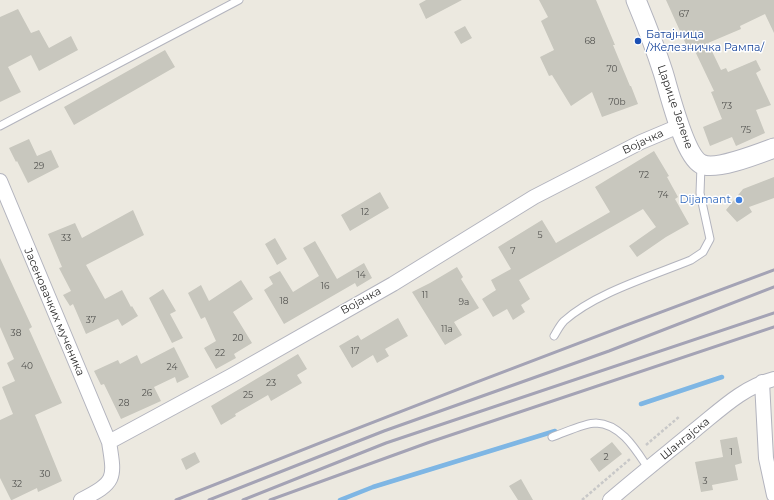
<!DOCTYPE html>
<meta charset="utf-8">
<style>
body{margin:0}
canvas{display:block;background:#ece9e0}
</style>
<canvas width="774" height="500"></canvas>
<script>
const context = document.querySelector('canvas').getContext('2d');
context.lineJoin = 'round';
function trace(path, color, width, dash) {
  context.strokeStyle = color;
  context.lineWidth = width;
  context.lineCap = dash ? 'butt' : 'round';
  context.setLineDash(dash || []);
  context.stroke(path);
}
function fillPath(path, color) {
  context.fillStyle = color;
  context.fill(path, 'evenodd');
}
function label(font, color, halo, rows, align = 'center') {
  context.font = font + ' Montserrat,sans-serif';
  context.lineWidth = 3;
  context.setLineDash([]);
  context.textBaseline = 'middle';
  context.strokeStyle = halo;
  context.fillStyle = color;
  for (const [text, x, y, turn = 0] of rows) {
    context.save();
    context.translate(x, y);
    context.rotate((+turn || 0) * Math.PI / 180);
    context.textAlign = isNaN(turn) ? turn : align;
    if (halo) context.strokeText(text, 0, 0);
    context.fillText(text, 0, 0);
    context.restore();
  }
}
trace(new Path2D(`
 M641,404L722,377
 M340,500L373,487L555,431`), '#7eb6e4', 4.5);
fillPath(new Path2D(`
 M426,0H462L426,19L419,4Z
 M539,0H596L615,45H613L630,86H631L638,104L602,117L592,92L571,106L552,75L549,76L540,57L554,50L541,21L548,17Z
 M666,0H774V33L765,14L740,26L741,29L708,43L721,70L726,68L728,72L756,60L761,70L756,73L771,105L756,110L765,133L736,146L732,137L710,146L703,127L722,119L711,92L714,91L694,49L689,51Z
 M18,9L31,33L39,30L49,48L71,36L78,50L39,71L31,55L8,67L21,92L0,102V17Z
 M465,26L472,38L461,44L454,32Z
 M165,50L175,67L74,125L64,107Z
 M29,139L37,156L51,150L59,167L28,183L17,161L16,162L9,148Z
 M654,151L669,176L667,177L678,197L675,199L689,224L666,237L637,257L629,246L656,227L643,209L519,280L530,299L521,305L525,312L513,320L507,309L493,317L482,299L496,290L491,280L511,269L498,247L542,220L556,243L610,212L595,187Z
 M774,177V198L749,207L752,212L737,222L726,210L743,189Z
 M380,192L389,208L350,231L341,215Z
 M133,210L144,235L86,265L105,299L122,290L131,307L132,306L138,316L122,326L118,319L86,334L73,304L70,306L63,295L71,291L59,268L62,267L48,234L75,223L82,238Z
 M275,238L287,259L277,265L265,244Z
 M315,241L337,279L364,263L372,278L357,287L355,283L284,324L264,290L273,284L269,277L280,271L293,292L319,276L303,248Z
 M0,258L32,327L29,329L62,403L35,415L62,481L38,492L37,488L12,500H11L0,478V420L13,414L2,387L15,381L7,363L14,359L0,327Z
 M457,267L463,277L461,279L479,308L454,322L462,335L445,345L412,292L430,283Z
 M241,280L253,299L233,312L252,343L234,354L236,358L216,369L204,348L216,341L205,317L201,319L188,293L201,285L209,301Z
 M163,289L176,311L170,314L183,338L172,343L149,298Z
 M398,318L408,336L385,349L389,356L377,363L373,355L352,368L339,346L358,335L361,340Z
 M174,347L189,377L177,383L175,377L154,387L161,401L121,419L104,384L101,385L94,371L118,360L120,364L137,355L141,364Z
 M298,354L307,369L297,375L302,383L271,401L268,395L235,414L236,416L221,425L211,406Z
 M737,437L742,463L735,465L738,480L712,485L713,490L701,492L695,462L723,457L720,440Z
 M612,442L622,454L599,472L590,459Z
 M195,452L200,462L186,470L181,459Z
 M521,479L533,500H518L509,486Z`), '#c8c7be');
const lane = new Path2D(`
 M0,126L239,0
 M554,336C557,331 560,325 564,321C595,293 652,276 691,260L703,252L710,239L700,193L701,166
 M552,437C564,433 584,423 596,423C621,424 636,450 648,468`);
const street = new Path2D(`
 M0,181L109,442C115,479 116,482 81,500
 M762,382L766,458L774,495
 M109,442L231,376L393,284L534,197L641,142L679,126
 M610,500C638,476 667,453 695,430C720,410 743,387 774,379`);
const secondary = new Path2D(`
 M636,0C646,24 655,47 663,72C669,91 684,155 701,164C715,171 758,154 774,148`);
trace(lane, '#b3b4be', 9);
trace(street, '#b3b4be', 16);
trace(secondary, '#b3b4be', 21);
trace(new Path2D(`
 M646,445L680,416
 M582,500L630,459`), '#c8c8c8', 2.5, [3, 2]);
trace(lane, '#fff', 7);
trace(street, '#fff', 14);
trace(secondary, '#fff', 19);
trace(new Path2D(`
 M176,500C374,421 574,344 774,270
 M209,500L384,431L609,351L774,287
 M243,500L386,443L774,313
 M270,500L430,442L774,327`), '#a4a3b5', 3);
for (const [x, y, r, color] of [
 [638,41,4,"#1a4fb4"],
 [739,200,4,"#3f7fe0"]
]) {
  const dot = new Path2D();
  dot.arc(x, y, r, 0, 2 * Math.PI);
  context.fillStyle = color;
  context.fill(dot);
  trace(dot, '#fff', 1.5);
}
label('9px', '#535350', null, [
 ["67",684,14],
 ["68",590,41],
 ["70",612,69],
 ["70b",617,102],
 ["73",727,106],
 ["75",746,130],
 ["29",39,166],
 ["72",644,175],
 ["74",663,195],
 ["12",365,212],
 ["5",540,235],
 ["33",66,238],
 ["7",513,251],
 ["14",361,275],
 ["16",325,286],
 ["11",425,295],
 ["18",284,301],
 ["9a",464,302],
 ["37",91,320],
 ["11a",447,329],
 ["38",16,333],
 ["20",238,338],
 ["17",355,351],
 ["22",220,353],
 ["40",27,366],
 ["24",172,367],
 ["23",271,383],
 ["26",147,393],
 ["25",248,395],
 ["28",124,403],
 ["1",731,452],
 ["2",606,457],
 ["30",45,474],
 ["3",705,481],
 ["32",17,484]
]);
label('11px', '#164399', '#fff', [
 ["Батајница",646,35],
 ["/Железничка Рампа/",646,48]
], 'left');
label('11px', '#2c2c2c', '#fff', [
 ["Царице Јелене",675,107,71],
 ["Војачка",643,142,-25],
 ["Војачка",361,301,-29],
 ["Јасеновачких мученика",54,312,67],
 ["Шангајска",685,439,-39]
]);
label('11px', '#366cbe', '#fff', [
 ["Dijamant",731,200]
], 'right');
</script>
